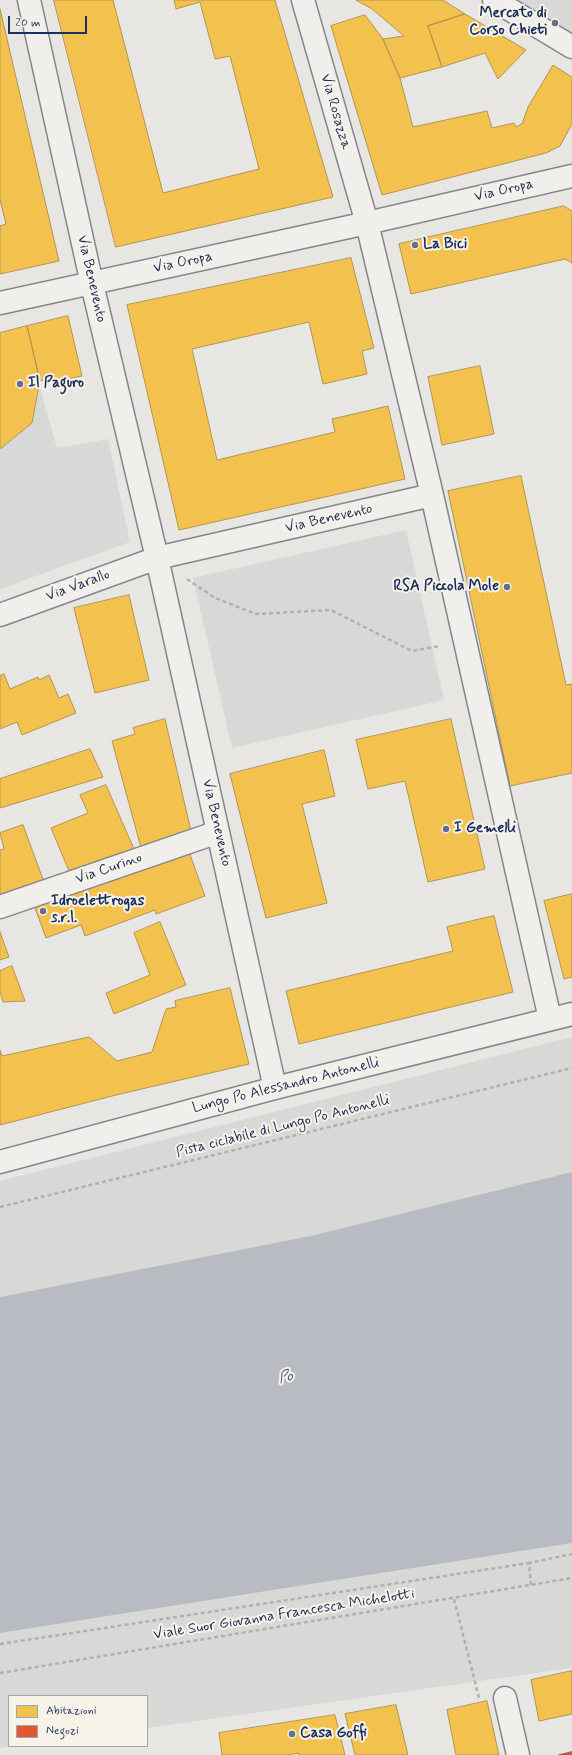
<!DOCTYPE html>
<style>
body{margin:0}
#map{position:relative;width:572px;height:1755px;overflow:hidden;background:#e8e6e2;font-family:Mynerve,sans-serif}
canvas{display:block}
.legend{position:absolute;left:8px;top:1695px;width:140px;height:52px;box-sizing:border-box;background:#f7f3e8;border:1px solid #9fa5b1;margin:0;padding:5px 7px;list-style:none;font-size:12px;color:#1b2f5e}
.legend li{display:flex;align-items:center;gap:8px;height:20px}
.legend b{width:20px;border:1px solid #9fa5b1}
.scale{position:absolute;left:8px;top:16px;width:79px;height:18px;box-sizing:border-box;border:2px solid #1b2f5e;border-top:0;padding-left:5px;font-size:12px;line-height:14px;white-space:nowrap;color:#1b2f5e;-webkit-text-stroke:3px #f7f3e8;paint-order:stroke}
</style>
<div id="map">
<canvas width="572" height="1755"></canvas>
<ul class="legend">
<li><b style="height:11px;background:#f2c14e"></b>Abitazioni</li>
<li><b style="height:11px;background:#e4572e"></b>Negozi</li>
</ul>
<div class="scale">20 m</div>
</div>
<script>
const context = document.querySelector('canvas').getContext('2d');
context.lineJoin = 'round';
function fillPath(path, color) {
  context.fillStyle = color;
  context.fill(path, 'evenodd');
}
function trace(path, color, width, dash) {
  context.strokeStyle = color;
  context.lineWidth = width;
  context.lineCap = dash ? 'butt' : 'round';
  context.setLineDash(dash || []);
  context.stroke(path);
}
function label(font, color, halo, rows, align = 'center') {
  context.font = font + ' Mynerve,sans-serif';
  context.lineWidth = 4;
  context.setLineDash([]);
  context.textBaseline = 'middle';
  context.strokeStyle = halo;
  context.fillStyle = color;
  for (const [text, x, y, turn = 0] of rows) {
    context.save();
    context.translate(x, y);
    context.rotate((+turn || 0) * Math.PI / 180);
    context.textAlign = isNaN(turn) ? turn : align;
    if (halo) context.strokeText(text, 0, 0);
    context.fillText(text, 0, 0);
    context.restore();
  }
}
fillPath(new Path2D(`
 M502,0H572V45Z
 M40,388L57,448L108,439L130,542L0,589V449L32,423Z
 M406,530L444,700L232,748L193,578Z
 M572,1037V1172L310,1236L0,1297V1181Z
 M572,1543V1668L147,1728V1696H9V1746H13L0,1748V1633Z`), '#d8d8d6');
fillPath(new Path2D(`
 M572,1172V1543L0,1633V1297L310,1236Z`), '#b8bbc2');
const homes = new Path2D(`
 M54,0H113L163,193L259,169L230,56L215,59L200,2L176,9L174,0H275L333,197L116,247Z
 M356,0H443L465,14L428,26L442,67L400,78L383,39L404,36L372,9Z
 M0,9L59,261L0,274V226L6,224L0,200Z
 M465,14L526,50L498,79L485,53L442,67L428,26Z
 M365,15L383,39L400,78L413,127L487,111L492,128L514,123L516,127L523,123V121L528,107L553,65L572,77V124L560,146L546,153L382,195L331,26Z
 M564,206L572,211V263L565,259L411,294L399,244Z
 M351,258L374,348L362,351L367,374L323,384L309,322L192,349L217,460L335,432L332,419L388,406L405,479L179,530L127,305Z
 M68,316L82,376L54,382L53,377L40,381L27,326Z
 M27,326L40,381L32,423L0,449V333Z
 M480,366L494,434L442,445L428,377Z
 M521,476L566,685L572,684V773L510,786L448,491Z
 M129,595L149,680L95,693L74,608Z
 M4,674L10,689L38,677L39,680L49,675L59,698L68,694L76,713L22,735L17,722L0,729V676Z
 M165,719L191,831L141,848L112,741L135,734L133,728Z
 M451,719L485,869L428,882L405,781L368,789L356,740Z
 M90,749L103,777L0,808V779Z
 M324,750L335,796L302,804L327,903L266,918L230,774Z
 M106,785L134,849L69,871L51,828L88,813L80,795Z
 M23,825L44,882L0,898V850L4,849L0,833Z
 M189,852L205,896L156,914L155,910L85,936L81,925L46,938L35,908Z
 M572,894V977L564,979L544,901Z
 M494,916L513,992L299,1044L286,991L453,951L447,927Z
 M160,922L186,985L114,1014L106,993L150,975L134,933Z
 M0,932L9,957L0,960Z
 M12,966L25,1001L3,1002L0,992V971Z
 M230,988L249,1064L116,1095L0,1125V1050L2,1056L89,1037L117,1061L152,1052L166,1009L176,1007L175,1001Z
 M572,1671V1714L539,1721L531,1680Z
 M487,1701L499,1755H456L447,1710Z
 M396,1705L408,1755H355L345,1714Z
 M335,1715L345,1755H299V1753L287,1755H222L219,1733Z`);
fillPath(homes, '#f2c14e');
trace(homes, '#b29553', 1);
const shops = new Path2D(`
 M572,1752V1755H559Z`);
fillPath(shops, '#e4572e');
trace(shops, '#a84b3c', 1);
const minor = new Path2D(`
 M29,0L92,284L157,558L275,1088
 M303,0L367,223L432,495L550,1019
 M494,0L572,47
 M0,303L367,223L572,176
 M0,615L157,558L432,495
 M0,907L218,832
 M0,1162L275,1088L572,1014
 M505,1698L518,1755`);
trace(minor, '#83868d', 25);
trace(new Path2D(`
 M187,579L215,598L256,614L331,610L412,651L440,646
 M0,1207L572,1068
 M531,1585L529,1563L572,1554
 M454,1599L479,1698
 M0,1644L529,1563
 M0,1673L572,1578`), '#afb0b3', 2.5, [4, 3]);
trace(minor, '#f0efeb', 22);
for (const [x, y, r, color] of [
 [555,23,4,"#636f8c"],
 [415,245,4,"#636f8c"],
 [20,384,4,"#636f8c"],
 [507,587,4,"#636f8c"],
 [446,829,4,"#636f8c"],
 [43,911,4,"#636f8c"],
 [292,1734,4,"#636f8c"]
]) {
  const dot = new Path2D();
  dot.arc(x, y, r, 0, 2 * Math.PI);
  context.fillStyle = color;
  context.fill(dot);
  trace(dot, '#f7f3e8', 1.5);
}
label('bold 15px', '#1b2f5e', '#f7f3e8', [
 ["Mercato di",547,14,"right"],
 ["Corso Chieti",547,31,"right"],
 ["La Bici",423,245],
 ["Il Paguro",28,384],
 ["RSA Piccola Mole",499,587,"right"],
 ["I Gemelli",454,829],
 ["Idroelettrogas",51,902],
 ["s.r.l.",51,919],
 ["Casa Goffi",300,1734]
], 'left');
label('15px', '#1b2f5e', '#f7f3e8', [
 ["Via Rosazza",335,112,74],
 ["Via Oropa",504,191,-13],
 ["Via Oropa",183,263,-12],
 ["Via Benevento",91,279,77],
 ["Via Benevento",329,519,-13],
 ["Via Varallo",78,586,-20],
 ["Via Benevento",216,823,77],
 ["Via Curino",109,869,-19],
 ["Lungo Po Alessandro Antonelli",286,1086,-14],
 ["Pista ciclabile di Lungo Po Antonelli",283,1127,-14],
 ["Viale Suor Giovanna Francesca Michelotti",284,1615,-9]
]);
label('italic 16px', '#445378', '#f7f3e8', [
 ["Po",286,1378,-12]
]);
</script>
